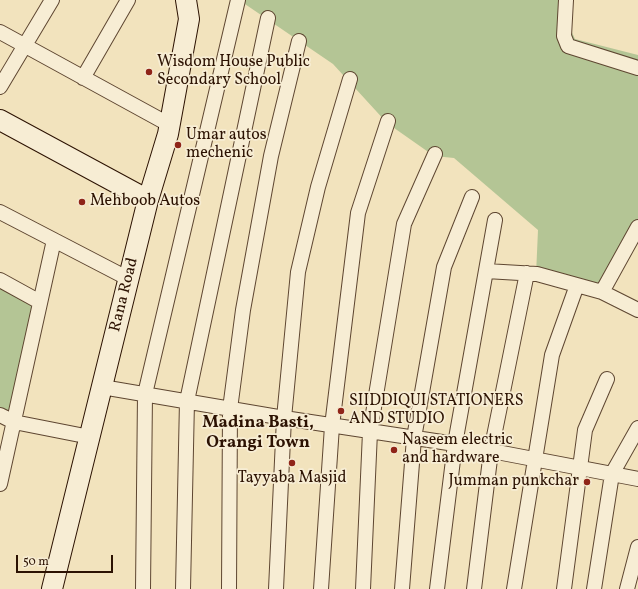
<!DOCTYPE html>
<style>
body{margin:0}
#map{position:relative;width:638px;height:589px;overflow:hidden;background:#f2e3bd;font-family:Vollkorn,serif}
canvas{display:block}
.scale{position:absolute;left:16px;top:555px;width:97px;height:18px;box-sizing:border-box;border:2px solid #2c1202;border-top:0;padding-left:5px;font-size:12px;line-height:14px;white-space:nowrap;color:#2c1202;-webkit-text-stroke:3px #f7edd4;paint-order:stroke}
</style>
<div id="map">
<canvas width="638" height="589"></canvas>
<div class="scale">50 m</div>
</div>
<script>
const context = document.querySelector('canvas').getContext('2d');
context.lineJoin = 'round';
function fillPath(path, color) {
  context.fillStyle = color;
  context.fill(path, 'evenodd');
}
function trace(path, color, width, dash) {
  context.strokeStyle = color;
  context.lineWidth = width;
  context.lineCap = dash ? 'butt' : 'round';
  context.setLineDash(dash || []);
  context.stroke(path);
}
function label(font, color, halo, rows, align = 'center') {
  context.font = font + ' Vollkorn,serif';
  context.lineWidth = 3.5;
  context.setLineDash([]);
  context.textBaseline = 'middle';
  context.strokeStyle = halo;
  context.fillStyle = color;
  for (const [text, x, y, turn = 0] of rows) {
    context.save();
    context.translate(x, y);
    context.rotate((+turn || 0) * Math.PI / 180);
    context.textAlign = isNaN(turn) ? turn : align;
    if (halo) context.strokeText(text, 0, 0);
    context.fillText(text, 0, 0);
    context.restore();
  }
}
fillPath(new Path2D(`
 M239,0H560V6L575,39L638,55V226L601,293L536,275L538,230L454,158L434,156L387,123L333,64Z
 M0,280L40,302L15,416L0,408Z`), '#b4c595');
const street = new Path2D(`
 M566,0L564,36L568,46L638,68
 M0,32L170,125
 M83,78L128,0
 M0,87L52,0
 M0,212L129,279
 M486,271L537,274L602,292L638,310
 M0,280L40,302
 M602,292L638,227
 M102,387L284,418L455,444L638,479
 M0,415L14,422L90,437
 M0,484L54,240
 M143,589L145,394L238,0
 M183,589L187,401L268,18
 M229,589L230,409L243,310L271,156L299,41
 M276,589L284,418L298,272L318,187L350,79
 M321,589L332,426L358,213L388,121
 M363,589L370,432L404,224L435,154
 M402,589L414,438L444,267L472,197
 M437,589L455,444L495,220
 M474,589L491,451L527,273
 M514,589L552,355L577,285
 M564,589L585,430L607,379
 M594,589L612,474L638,428
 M627,589L638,547`);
const secondary = new Path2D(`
 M0,120L148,200
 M52,589L148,200L168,134L189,19L186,0`);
trace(street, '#5e4631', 16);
trace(secondary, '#2c1202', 22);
trace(street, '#f7edd4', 14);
trace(secondary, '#f7edd4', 20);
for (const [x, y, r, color] of [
 [149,72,4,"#8f2418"],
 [178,145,4,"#8f2418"],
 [82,202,4,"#8f2418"],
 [341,411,4,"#8f2418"],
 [394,450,4,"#8f2418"],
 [292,463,4,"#8f2418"],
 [587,482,4,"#8f2418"]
]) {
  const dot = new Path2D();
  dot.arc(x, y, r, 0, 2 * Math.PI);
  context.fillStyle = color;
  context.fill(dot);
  trace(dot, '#f7edd4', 1.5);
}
label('16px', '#2c1202', '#f7edd4', [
 ["Wisdom House Public",157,63],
 ["Secondary School",157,81],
 ["Umar autos",186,136],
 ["mechenic",186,154],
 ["Mehboob Autos",90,202],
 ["SIIDDIQUI STATIONERS",349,402],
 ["AND STUDIO",349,420],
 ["Naseem electric",402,441],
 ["and hardware",402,459],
 ["Tayyaba Masjid",292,479,"center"],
 ["Jumman punkchar",579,482,"right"]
], 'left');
label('16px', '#2c1202', '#f7edd4', [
 ["Rana Road",125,295,-76]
]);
label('bold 17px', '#2c1202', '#f7edd4', [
 ["Madina Basti,",258,424],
 ["Orangi Town",258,444]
]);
</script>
